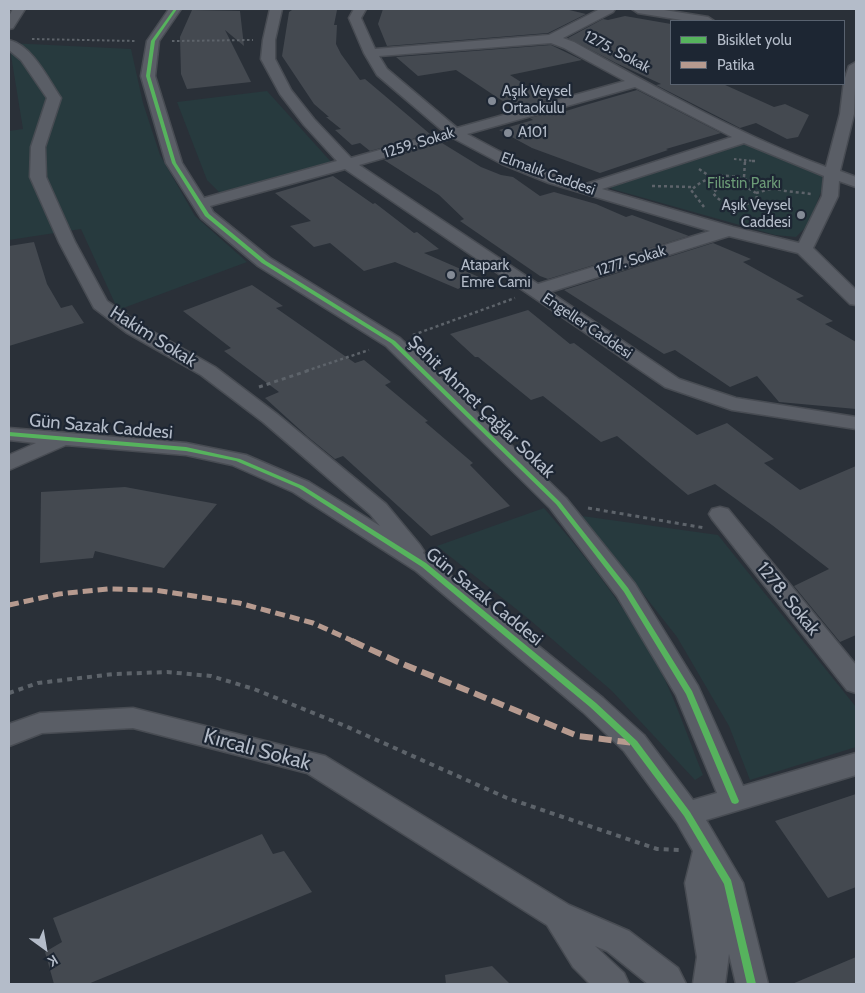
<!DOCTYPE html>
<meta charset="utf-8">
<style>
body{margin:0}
#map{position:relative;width:865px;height:993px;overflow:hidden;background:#2a3038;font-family:Cabin,sans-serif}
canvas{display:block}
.frame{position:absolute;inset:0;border:10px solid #b4bcc9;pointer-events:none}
.legend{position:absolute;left:670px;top:20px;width:175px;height:65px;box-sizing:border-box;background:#1d2633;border:1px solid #59626f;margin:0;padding:6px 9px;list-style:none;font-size:15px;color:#b4bcc9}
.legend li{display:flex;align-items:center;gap:10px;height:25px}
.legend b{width:25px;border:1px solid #59626f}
.north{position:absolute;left:20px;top:923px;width:50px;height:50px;-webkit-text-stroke:4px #1d2633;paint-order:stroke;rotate:148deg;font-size:14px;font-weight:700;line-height:20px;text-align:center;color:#b4bcc9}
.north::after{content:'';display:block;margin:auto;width:18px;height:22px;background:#b4bcc9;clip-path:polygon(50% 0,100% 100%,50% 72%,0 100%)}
</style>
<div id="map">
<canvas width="865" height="993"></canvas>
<div class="frame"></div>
<ul class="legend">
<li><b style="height:6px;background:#56b35d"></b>Bisiklet yolu</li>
<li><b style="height:6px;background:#b69a8f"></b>Patika</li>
</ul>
<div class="north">K</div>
</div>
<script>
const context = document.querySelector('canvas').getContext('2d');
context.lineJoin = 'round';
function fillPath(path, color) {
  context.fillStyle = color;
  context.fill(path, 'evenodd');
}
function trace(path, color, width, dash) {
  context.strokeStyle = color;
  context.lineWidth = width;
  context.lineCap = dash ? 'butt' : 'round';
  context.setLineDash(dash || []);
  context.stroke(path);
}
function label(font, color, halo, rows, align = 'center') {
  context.font = font + ' Cabin,sans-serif';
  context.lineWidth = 4.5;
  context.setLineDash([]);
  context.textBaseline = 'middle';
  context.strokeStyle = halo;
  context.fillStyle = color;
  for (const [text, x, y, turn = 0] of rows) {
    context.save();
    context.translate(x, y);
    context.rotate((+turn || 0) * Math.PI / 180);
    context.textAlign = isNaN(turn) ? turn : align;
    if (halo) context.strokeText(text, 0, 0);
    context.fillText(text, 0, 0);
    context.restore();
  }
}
fillPath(new Path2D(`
 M9,43L131,49L143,103L160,155L195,216L247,262L118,310L81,229L9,240V131L23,129Z
 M267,91L333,164L221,194L207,180L177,102Z
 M747,142L823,174L822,189L809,224L796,237L775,235L612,189L609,185Z
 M544,508C582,552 619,599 649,649C672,688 686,733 703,775L695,780L612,691L530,620L437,546Z
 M582,516L718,535L856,707V747L750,780L729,726L677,637Z`), '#273a3e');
fillPath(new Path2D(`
 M383,9H565L586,14L548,33L387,46L378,24Z
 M192,10L240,11L244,46L225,30L251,82L187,89L181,74L180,37Z
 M292,10H337L334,25H337L336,44L341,54L360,80L365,79L430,134L370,151L360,143L352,145L335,130L341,129L326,117H329L314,104L282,56L289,12Z
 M625,16L671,24V84H723L774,107L785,104L809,115L798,137L787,139L756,123L740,128L656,85L661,84L616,63L568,38L603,19L608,20Z
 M551,45L582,60L510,75L549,100L516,110L456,70L418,76L396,57Z
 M637,90L721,133L666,149L668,150L600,173L532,148L499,130L533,120L530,118L563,109L566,111L582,106Z
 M442,143L481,167L501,175L513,177L540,196L554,192L596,204L626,217L632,215L689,236L548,279L540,276L460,221L464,219L439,195L384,160Z
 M333,176L373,204L375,203L414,233L417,232L439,249L424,253L479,277L458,289L395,262L364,271L330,243L314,247L290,226L311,221L275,193Z
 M34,242L47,284L61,308L72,305L84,323L9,346V246Z
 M713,243L751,259L743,262L804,296L796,299L833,321L825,324L856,342V409L779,402L757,376L730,387L675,350L664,354L564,290Z
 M252,285L283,306L276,308L355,363L364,360L391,382L385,385L428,421L425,422L473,463L470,465L510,506L431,536L343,456L335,459L308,437L265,398L279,392L224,351L231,348L183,311Z
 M528,310L570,344L574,343L697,435L727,423L774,459L764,463L800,490L856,466V635L840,642L794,586L829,569L772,525L715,484L688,495L617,436L601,442L543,396L531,400L478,357H475L450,334Z
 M125,487L217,504L164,568L95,551L93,558L40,563L41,492Z
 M856,794V887L828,898L775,821Z
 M262,834L273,854L284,851L312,892L88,984H54L45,952L62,942L53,918Z
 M856,957V984H792Z
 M492,966L510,984H446L445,975Z`), '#444950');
const minor = new Path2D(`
 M13,9H25L13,28L9,29V16Z
 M169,9H181L159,41L155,76L182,163L204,198L337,161L304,125L280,94L261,59L263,40L270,9H282L275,40V59L291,90L314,119L351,158L444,132L377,75L364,53L349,18L354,9H366L361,18L375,49L549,35L600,9H615L613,12L563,38L574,42C655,87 738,134 826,167L840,114L844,81L849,66L856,62L854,114L840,171L856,177V187L839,181L838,196L813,248L856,290V305L850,304L798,253L729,236L550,292L679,379L736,398L856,417V429L732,410L665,387L345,169L210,206L213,212L270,258L400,338L566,498L635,584L698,686L743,786L856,753V775L706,820L743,883L768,984H736L729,954L725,984H693L697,957L685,883L693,851L677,823L624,751L583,712L416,571L293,492L232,465L186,455L66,445L9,470V455L36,443L9,440V428L186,443L246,455L309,482L380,526L370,514L263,422L201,375L127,333L94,308L59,242L30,177L31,147L47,98L21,60L9,50V40C33,46 48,79 61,98L45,147L46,177L75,242L107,301L141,325L215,367L277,414L386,504L420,545L424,551L423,553L603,698L644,735L693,800L717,793L676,695L617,596L550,508L386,346L258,266L201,218L166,163L141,76L147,41ZM551,43L564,48L625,81L457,128L387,69L379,56ZM635,87L732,137L586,184L561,177L512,158L467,134ZM453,138L502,164L549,183L710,231L538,284L359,165ZM744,143L824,176L822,196L799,243L733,227L602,189Z
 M632,9H658L708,17L714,21H688L638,13Z
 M720,507L728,509L856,665V693L847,690L712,519L709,514L712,509Z
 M133,708L325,756L569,905L629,931L678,968L686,984H648L607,951L595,946L624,973L629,984H590L573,967L547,925L307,773L133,728L42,733L9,746V724L40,713Z`);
trace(minor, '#484c53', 3);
trace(new Path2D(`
 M32,39L136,41
 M172,41L253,40
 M734,159L755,161
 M745,162V158`), '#5d636a', 2, [2.5, 2.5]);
trace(new Path2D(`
 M752,161H755
 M699,169L724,186
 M744,177L745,161
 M731,185L746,187L756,193L757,199C743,209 723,207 713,193L718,188Z
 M652,186L693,187
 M756,193L774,188
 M704,207L691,190C720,164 744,180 776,189C787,192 799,192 811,194
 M413,335L515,298
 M306,371L369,350`), '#5d636a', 2.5, [3, 3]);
trace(new Path2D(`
 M259,387L310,370
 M588,508L705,528`), '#5d636a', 3, [4, 4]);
trace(new Path2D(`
 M9,693L38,683L114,674L167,672L211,676L254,689L343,725L507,798L657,849L679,850`), '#5d636a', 4, [5, 5]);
fillPath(minor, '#5a5e66');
trace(new Path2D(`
 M9,605L59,594L108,589L154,590L239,603L313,623L355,642`), '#b69a8f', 5, [10, 5]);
trace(new Path2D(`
 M352,641L398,662L578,736L634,743`), '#b69a8f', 6, [13, 6]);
fillPath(new Path2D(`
 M174,9H177L155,41L150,76L176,163L209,214L266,261L395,341L560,502L628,588L692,691L739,801L738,803L735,804L732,803L731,801L686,694L624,592L556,504L391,343L262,263L205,216L172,163L146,76L151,41Z
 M9,432L186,447L240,459L303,486L426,563L596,703L637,741L690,812L731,880L756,984H747L724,884L684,816L631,745L590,707L422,567L299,488L236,461L186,451L9,436Z`), '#56b35d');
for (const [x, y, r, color] of [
 [492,101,5,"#848b96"],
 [508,133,5,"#848b96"],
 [801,215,5,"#848b96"],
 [451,275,5,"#848b96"]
]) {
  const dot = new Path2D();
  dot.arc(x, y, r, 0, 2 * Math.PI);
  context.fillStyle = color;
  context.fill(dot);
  trace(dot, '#1d2633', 2);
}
label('15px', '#b4bcc9', '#1d2633', [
 ["1275. Sokak",617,52,28],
 ["1259. Sokak",419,143,-17],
 ["Elmalık Caddesi",548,174,20],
 ["1277. Sokak",631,261,-17],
 ["Engeller Caddesi",587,326,34]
]);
label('15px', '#b4bcc9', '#1d2633', [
 ["Aşık Veysel",502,92],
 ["Ortaokulu",502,109],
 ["A101",518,133],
 ["Aşık Veysel",791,206,"right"],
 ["Caddesi",791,223,"right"],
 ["Atapark",461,266],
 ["Emre Cami",461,283]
], 'left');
label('15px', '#6b9a76', '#1d2633', [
 ["Filistin Parkı",744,184]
]);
label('18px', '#b4bcc9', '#1d2633', [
 ["Hakim Sokak",153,337,32],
 ["Şehit Ahmet Çağlar Sokak",481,407,44],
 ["Gün Sazak Caddesi",101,427,5],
 ["Gün Sazak Caddesi",484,597,39],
 ["1278. Sokak",788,599,51]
]);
label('21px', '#b4bcc9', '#1d2633', [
 ["Kırcalı Sokak",257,750,15]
]);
</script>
